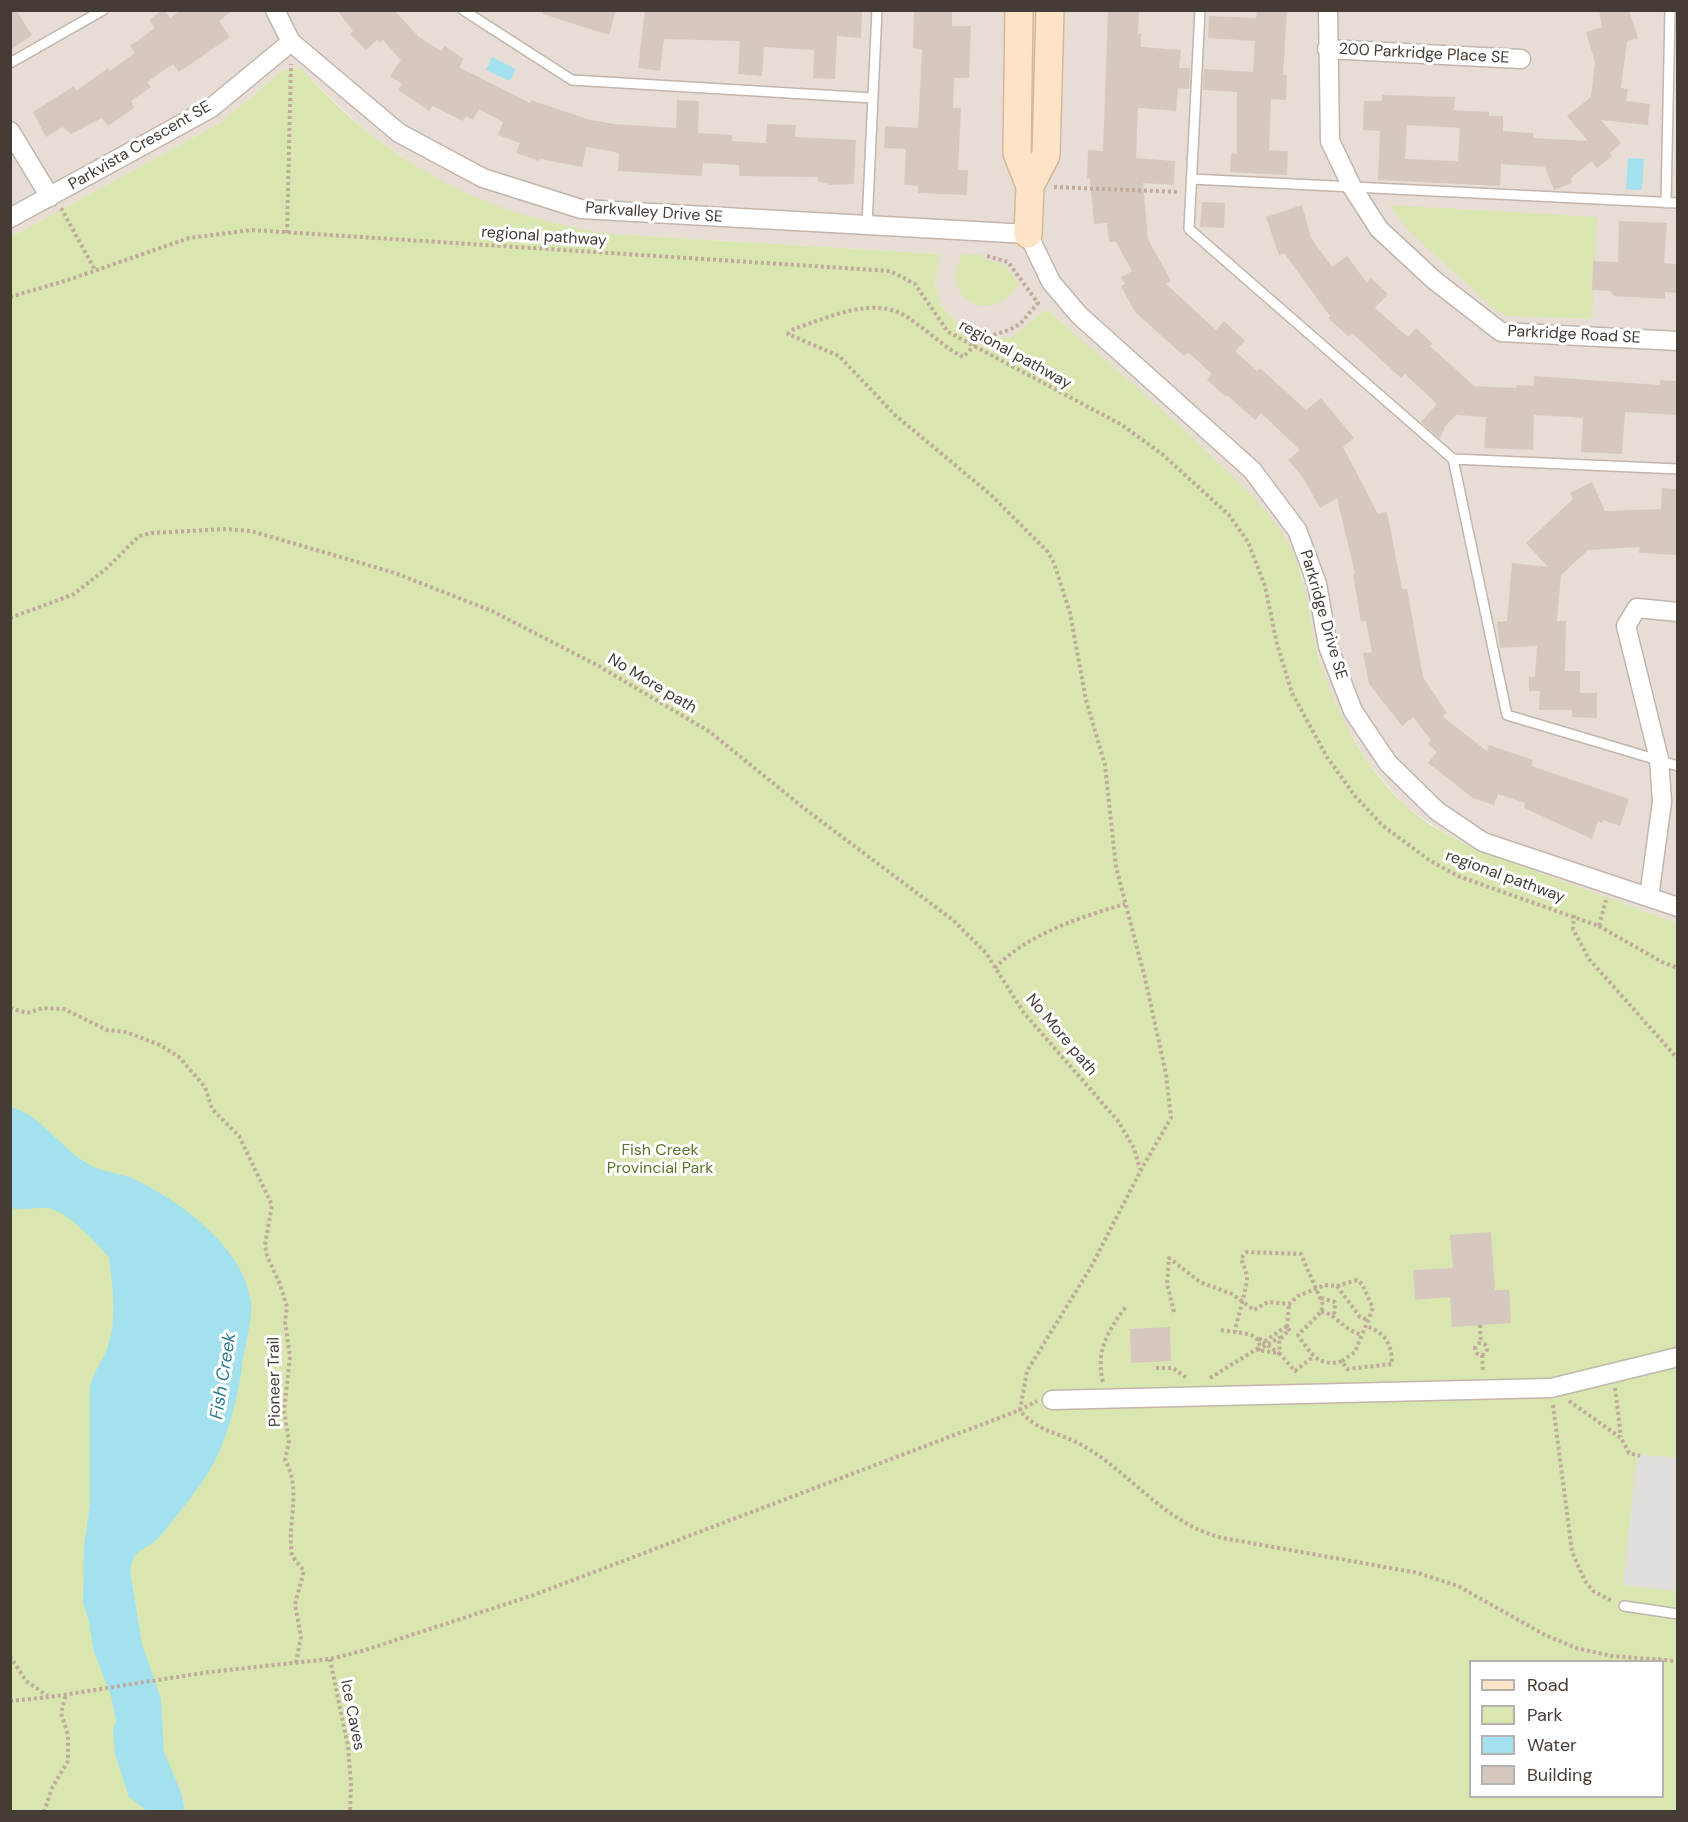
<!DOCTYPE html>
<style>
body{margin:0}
#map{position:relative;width:1688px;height:1822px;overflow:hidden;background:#f3ece6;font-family:"DM Sans",sans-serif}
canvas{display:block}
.frame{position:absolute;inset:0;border:12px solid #463c36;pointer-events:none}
.legend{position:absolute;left:1469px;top:1660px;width:195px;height:138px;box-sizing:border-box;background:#fff;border:2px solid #b5b1af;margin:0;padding:8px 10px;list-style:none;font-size:18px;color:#463c36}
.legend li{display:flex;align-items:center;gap:12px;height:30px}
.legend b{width:30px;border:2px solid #b5b1af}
</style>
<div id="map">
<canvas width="1688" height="1822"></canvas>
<div class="frame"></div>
<ul class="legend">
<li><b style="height:8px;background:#fde4c6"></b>Road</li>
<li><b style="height:16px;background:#dae6b0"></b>Park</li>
<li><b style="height:16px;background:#a4e1ef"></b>Water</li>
<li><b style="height:16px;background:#d7c8bf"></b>Building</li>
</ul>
</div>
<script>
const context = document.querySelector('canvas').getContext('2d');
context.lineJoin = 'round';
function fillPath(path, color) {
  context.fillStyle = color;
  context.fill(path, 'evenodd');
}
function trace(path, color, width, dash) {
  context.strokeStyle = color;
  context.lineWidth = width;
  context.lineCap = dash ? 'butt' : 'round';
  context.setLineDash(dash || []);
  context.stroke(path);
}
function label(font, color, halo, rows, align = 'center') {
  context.font = font + ' "DM Sans",sans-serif';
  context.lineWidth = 6;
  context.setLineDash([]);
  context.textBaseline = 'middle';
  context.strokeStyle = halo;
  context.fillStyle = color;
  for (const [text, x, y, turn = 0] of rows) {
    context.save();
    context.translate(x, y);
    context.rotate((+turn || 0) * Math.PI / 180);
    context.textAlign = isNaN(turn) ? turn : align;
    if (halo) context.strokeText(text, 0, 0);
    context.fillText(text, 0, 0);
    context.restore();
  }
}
fillPath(new Path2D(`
 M11,11H1677V923L1481,851L1446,834L1405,806L1369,764L1342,719L1324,677L1310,621L1301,571L1046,309L1011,338L976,334L956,322L940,304L935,282L940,254L611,234L559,226L508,211L439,182L368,133L299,68L283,70L220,123L11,237Z`), '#e7ddd5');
fillPath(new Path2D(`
 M300,68C322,90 345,115 370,134C447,192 516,220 612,234L940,254L935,282L940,304L956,322L976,334L1011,338L1046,309C1099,355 1153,400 1203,448C1230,474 1259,499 1280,530C1312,574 1306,631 1326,680C1344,726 1368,771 1405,805C1443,841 1498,857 1546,875C1590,891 1634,907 1677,923V1811L11,1812V237L220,123L283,70ZM1470,1662H1662V1796H1470Z
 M1389,205L1597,217L1592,319L1508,316L1495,310L1408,230Z
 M964,254L984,255V259L1005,265L1019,284C1015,289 1011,295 1006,298C974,322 940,286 964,254Z`), '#dae6b0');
fillPath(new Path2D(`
 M1637,1454L1677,1458V1591L1623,1585Z`), '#e1dddb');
fillPath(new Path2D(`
 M492,57L516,69L510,81L486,70Z
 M1628,158L1644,159L1642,190L1626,189Z
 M11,1107C45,1116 65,1157 99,1169C110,1173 123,1174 134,1179C180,1201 245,1248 251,1303C253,1317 244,1350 242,1366C237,1405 224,1453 200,1485C188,1502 174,1519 161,1535C149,1551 134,1545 130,1570L142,1644L161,1699L164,1752L181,1792L185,1811H147L129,1797L115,1754L113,1730L116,1721L111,1696L93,1649L89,1621L83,1603L84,1546L90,1504V1386C94,1370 105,1358 109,1343C117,1317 112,1283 109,1257C96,1243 67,1210 47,1208C34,1207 24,1211 11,1208Z`), '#a4e1ef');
fillPath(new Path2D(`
 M10,10H16L32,35L10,50Z
 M162,10H165L170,18L181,10H233L219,21L230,37L179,72L173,64L147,82L151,87L131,101L134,108L108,126L102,118L71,134L63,127L46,137L33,112L74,86L76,91L108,68L110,71L135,53L130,46L155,28L149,20Z
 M337,10H394L419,37L441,51L445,46L464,59L459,67L530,103L531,100L591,120L614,124L676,128L677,100L699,101L698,133L732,135V141L766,143L767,124L796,125L795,137L856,140L854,184L828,185V183L818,182V177L739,176V165L703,163L702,176L618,171L619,153L586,147L582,167L540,159L539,161L516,153L520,143L498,135L503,122L479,109L473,120L466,116L463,121L433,106L429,111L398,90L402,84L390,76L401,60L383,40L380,43L377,40L366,50L350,34L353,31Z
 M544,10H616L609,35L543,14Z
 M645,10H862L861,38L837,36L835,79L813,78L814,50L764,47L762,76L738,74L740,41L664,39L660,71L638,68Z
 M914,10H952V26H971L969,78H954L953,108H961L958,170H968L967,195L918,193V186L904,185L906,149L884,148L885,126L918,128L922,49L913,48Z
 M1108,10H1139L1138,34H1141V47L1181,50L1179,68H1190L1189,89L1178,88L1176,111L1138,108L1136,158L1175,161L1174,185L1143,183L1148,239L1171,281L1166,284L1216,330L1224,321L1245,341L1235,351L1257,371L1260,368L1306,410L1321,398L1354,438L1343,447L1378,514L1387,512L1402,589H1407L1423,677L1447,713L1442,716L1487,751L1489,745L1533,760L1531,766L1629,799L1620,826L1603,820L1602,823L1598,821L1592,839L1524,808L1525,803L1498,794L1494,805L1473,798L1428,763L1437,752L1428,744L1431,740L1413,717L1402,726L1369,684L1363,653L1372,652L1366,621L1361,622L1353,574H1355L1337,498L1320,508L1302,476L1288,460L1300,450L1261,413L1255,420L1227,395L1225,396L1207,380L1212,374L1188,352L1184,356L1135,312L1121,286L1125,284L1121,277L1132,271L1116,242H1109L1107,223L1094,224L1090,179H1087L1088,150L1103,151Z
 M1257,10H1287L1283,75H1287L1286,100L1271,99L1269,150L1288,151L1287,175L1230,172L1231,153L1237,154V92L1203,90L1204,69L1253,72L1255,41L1208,38L1209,16L1256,18Z
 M1599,10H1629L1638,38L1627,41L1621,88L1628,89L1626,101L1650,104L1648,125L1601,120L1621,143L1610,153L1612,156L1597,168L1592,161L1571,178L1572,183L1554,190L1545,167L1501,164L1500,186L1378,180L1380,131L1363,130L1364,101H1382V95L1455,97L1454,110L1489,112V116H1503V131L1533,133V138L1588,141L1567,116L1591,97L1595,62L1586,32L1602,27ZM1407,125L1460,128L1458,161L1405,159Z
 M1202,202L1225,203L1224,228L1200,227Z
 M1302,205L1311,238L1332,267L1347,256L1367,283L1371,278L1388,294L1375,308L1408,337L1416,328L1433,344L1430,346L1474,386L1516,388L1517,385L1534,386V376L1660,385V380L1677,381V415L1625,412L1622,454L1581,452L1583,418L1571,417L1534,415L1533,450L1484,448L1486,417L1456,415L1445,426L1440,439L1421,422L1437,404L1405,374L1401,378L1352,333L1349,337L1328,318L1330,316L1284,253L1279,255L1266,217Z
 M1619,221L1667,223L1664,263L1677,264V293L1665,292V299L1614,296L1610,291L1592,290L1593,261L1618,262Z
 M1592,482L1605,511L1661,509L1662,488L1677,489V555L1639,553L1640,547L1588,550L1561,575L1557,621H1566L1565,671H1580V693H1597V718L1572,717V710H1539L1540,691H1529V677H1535L1537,646L1500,648L1497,622L1507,621L1512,563L1548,567L1526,543L1573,499L1570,493Z
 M1491,1232L1495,1290H1509L1511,1323L1452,1327L1450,1297L1415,1300L1413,1270L1453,1268L1450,1235Z
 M1170,1327L1171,1361L1131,1363L1130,1329Z`), '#d7c8bf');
const lane = new Path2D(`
 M463,10L572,80L873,98
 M1200,10L1189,229L1453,459L1678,469
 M10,63L103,10
 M1191,179L1678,203
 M1666,203L1670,10
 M867,225L877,10
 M1453,459L1507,715L1678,766
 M1624,1606L1678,1614`);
const street = new Path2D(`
 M275,10L291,42L399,133L483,178L581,209L1028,234L1051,282L1079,315L1252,470L1297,530L1317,584L1328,646L1353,711L1388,763L1437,811L1483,842L1678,907
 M1328,10L1330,141L1352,187L1379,229L1434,280L1501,332L1678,341
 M1327,49L1521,59
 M10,131L50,197
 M10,218L211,108L291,42
 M1649,897L1662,802L1659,759L1626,626L1637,608L1678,612
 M1052,1400L1551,1388L1678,1357`);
const secondary = new Path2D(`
 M1019,10L1017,153L1030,186L1028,234
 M1030,186L1046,155L1050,10`);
trace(lane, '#c1b5ac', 12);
trace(street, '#c1b5ac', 21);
trace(secondary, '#d5b899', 30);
trace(new Path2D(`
 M1054,187L1179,192
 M61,208L95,270
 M287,233L291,64
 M987,256L1008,262L1038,303L1020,324L1009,330L981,339L963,357C944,347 928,331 910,319C876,294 830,317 794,329L788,334L839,356L895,415L991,495L1048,552L1054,563L1070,613L1086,700L1105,765L1116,867L1145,978L1166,1074L1171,1118L1141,1170L1091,1267L1027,1371L1020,1410C1034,1430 1059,1433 1080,1444C1131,1472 1164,1524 1223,1538L1418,1573L1458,1586L1545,1635L1576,1648L1612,1656L1678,1661
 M10,297L68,280L189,238L252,230L890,271L915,284L948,332L1122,425L1162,454L1229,515L1248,542L1265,586L1277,644L1292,693L1327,757L1355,796L1382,825L1429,860L1458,876L1599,926L1606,900
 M10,618L74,594L107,568L139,536L152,533L226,529L251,531L395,573L492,611L597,665L710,732L805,809L953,920L986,953L1024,1013L1118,1121L1134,1148L1140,1169
 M1574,915L1573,929L1589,959L1678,1059
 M1599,926L1662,962L1678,968
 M995,968C1027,934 1081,917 1125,904
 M10,1008L27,1013L43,1008L64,1009L107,1030L126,1032L160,1045L179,1057L205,1087L212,1109L239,1136L272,1205L265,1245L267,1256L280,1284L287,1307L285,1322L290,1357L284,1411L289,1441L285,1460C301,1489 289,1516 291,1547L292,1556L304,1571L295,1604L301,1637L296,1663
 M1337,1286L1360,1317L1368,1320
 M1321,1298L1335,1302L1334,1317
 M1174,1312L1167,1284L1169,1258L1200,1282L1232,1294L1254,1310L1268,1302L1289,1304L1298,1296L1325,1285L1337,1286L1357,1280L1362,1284L1373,1308L1355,1352L1342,1361L1347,1369L1392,1364C1392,1343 1385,1333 1366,1326
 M1321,1312C1334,1312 1343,1330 1362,1335
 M1480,1325L1481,1343
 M1287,1327L1289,1304
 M1221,1330L1235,1332
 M1287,1332L1279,1340L1280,1354L1295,1371L1313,1357
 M1475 1349a6 6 0 1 1 12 0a6 6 0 1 1-12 0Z
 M1276,1353L1258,1350L1280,1337
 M1280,1354L1257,1338L1265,1341L1287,1326L1291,1334
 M1482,1355L1483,1372
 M1156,1368H1173L1188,1379
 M1210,1378L1260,1347C1258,1333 1246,1334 1235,1332C1237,1317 1247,1290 1247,1277C1246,1270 1243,1265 1241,1258L1247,1252L1301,1254L1323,1305L1321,1312L1298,1335C1310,1353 1319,1368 1342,1361
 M1103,1382C1095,1349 1109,1330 1127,1305
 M1615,1388L1621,1437
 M1569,1401L1621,1438L1629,1453L1640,1456
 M1553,1405L1572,1552L1585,1581L1593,1591L1612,1601
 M10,1656L26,1681L48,1696
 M330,1659L348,1747L351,1784L350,1812
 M10,1701L50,1697L209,1672L330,1659L362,1651L531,1596L1020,1410L1037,1401
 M44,1812L52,1788L68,1761V1735L61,1713L66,1694`), '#c0aa9b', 4, [3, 3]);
trace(lane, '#fff', 9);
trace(street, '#fff', 18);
trace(secondary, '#fde4c6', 27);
label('16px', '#463c36', '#fff', [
 ["200 Parkridge Place SE",1424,54,3],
 ["Parkvista Crescent SE",140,146,-30],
 ["Parkvalley Drive SE",654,213,4],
 ["regional pathway",544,237,4],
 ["Parkridge Road SE",1574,335,3],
 ["regional pathway",1015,355,29],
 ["Parkridge Drive SE",1323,615,74],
 ["No More path",652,684,31],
 ["regional pathway",1505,877,20],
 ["No More path",1061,1035,50],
 ["Pioneer Trail",275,1382,-91],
 ["Ice Caves",352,1715,79]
]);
label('16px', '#58762a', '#fff', [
 ["Fish Creek",660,1151],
 ["Provincial Park",660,1169]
]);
label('italic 18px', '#2b7b8f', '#fff', [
 ["Fish Creek",224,1376,-81]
]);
</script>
